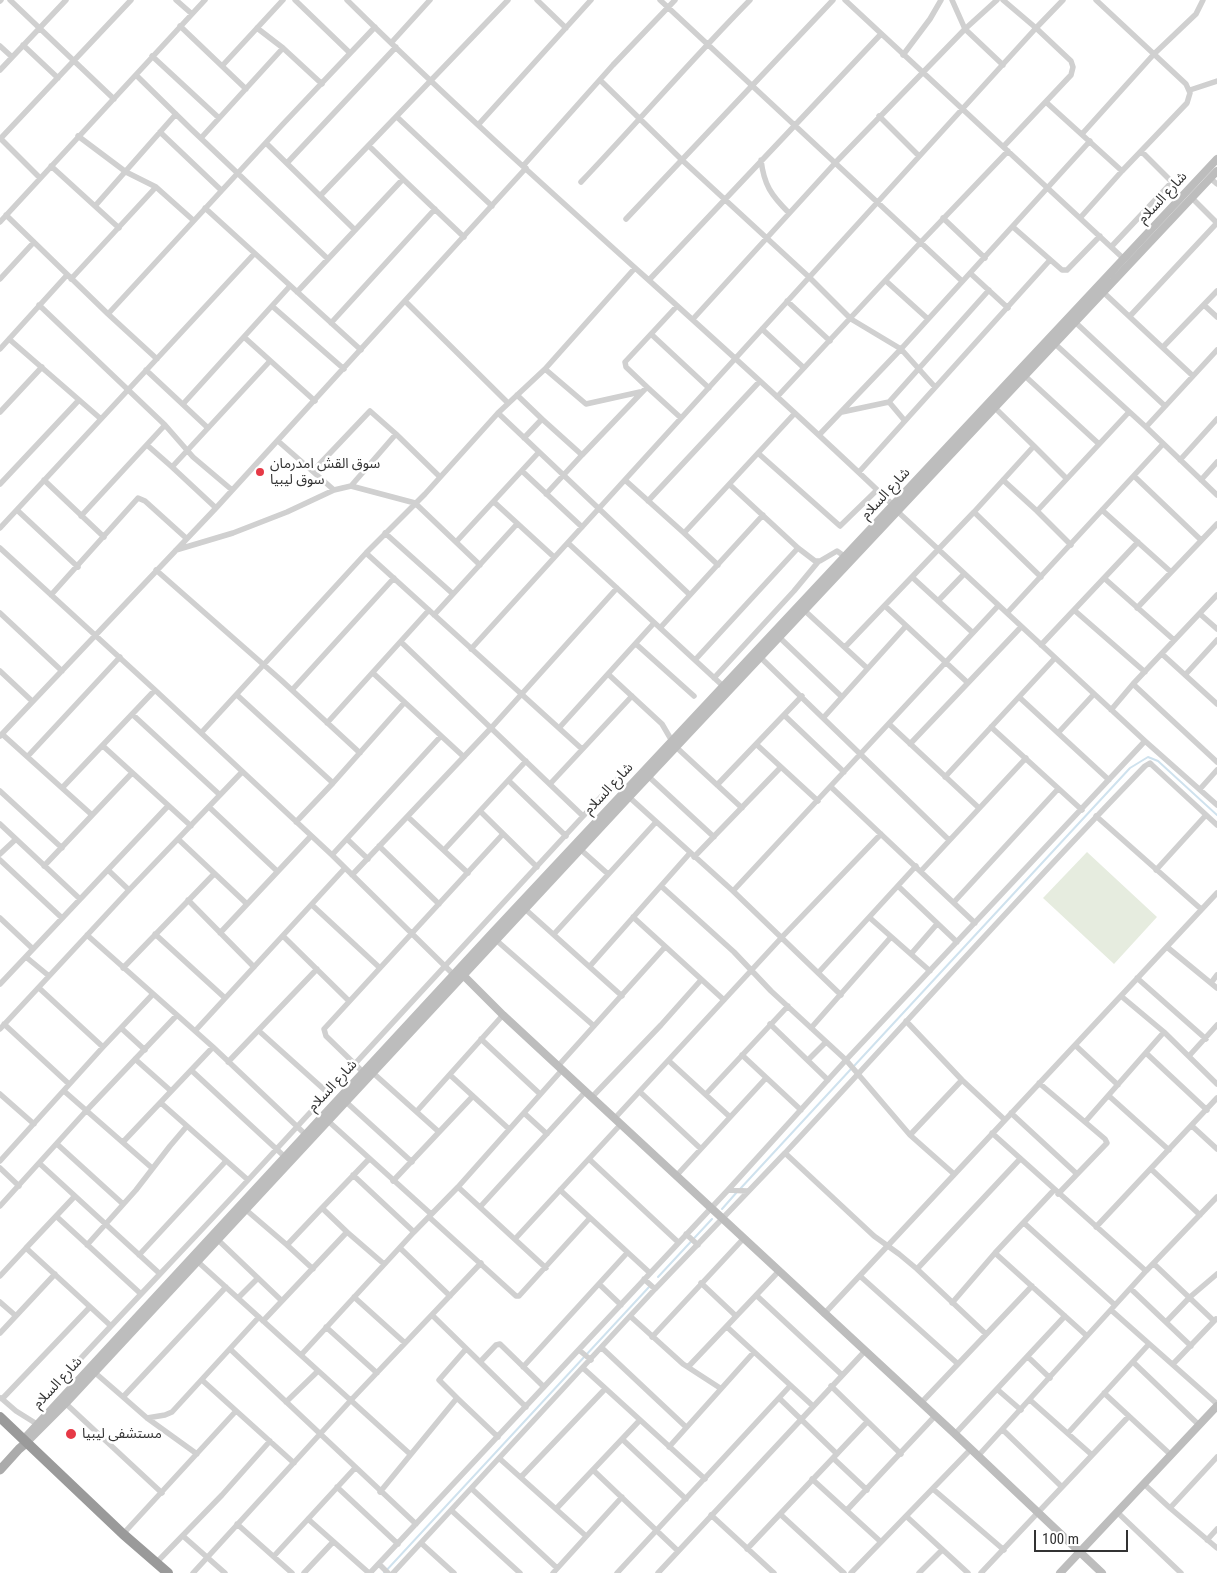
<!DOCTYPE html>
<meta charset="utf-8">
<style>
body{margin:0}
#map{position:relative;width:1217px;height:1573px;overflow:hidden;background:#fff;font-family:"Roboto Condensed",sans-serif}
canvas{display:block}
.scale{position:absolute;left:1034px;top:1530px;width:94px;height:22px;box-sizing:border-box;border:2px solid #333;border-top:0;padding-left:6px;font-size:15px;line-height:18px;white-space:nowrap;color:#333;-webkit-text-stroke:4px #fff;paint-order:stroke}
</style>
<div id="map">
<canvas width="1217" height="1573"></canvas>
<div class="scale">100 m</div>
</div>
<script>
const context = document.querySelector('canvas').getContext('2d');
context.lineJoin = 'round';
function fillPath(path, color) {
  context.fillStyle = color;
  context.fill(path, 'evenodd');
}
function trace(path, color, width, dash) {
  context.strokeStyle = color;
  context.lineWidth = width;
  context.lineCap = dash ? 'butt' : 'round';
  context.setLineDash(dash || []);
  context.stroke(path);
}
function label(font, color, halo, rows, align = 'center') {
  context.font = font + ' "Roboto Condensed","Noto Sans Arabic",sans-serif';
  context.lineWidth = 5;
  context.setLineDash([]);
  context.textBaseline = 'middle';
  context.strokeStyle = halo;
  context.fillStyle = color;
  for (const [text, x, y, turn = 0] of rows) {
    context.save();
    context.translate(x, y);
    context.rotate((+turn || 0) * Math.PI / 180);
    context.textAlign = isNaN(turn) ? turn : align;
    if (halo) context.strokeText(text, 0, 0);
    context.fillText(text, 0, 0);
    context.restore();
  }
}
fillPath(new Path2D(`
 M1087,852L1157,917L1114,964L1043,898Z`), '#e6ecdf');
trace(new Path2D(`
 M854,1066L1130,768L1148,757L1158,761L1217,815
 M740,1189L851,1069
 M722,1209L737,1192
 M658,1277L712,1219
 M384,1573L649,1287`), '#cfe2ee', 2);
trace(new Path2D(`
 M10,0L114,99
 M176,0L192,14
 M295,0L350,53
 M347,0C523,174 714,333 893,505
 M537,0L566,28
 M660,0L962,281
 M845,0L1124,259
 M952,0L965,29L1003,65
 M1003,0L1036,28L1071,61L1073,67L1071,75L1004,146
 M0,1L1,0
 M180,26L246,89
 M257,28L283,48L322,84
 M391,43L430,0
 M23,45L58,78
 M0,46L12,57
 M903,55L930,19L941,0
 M152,56L219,118
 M222,66L283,0
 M0,70L66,0
 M136,75L190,128L328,259
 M600,80L682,160L809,277L851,319L901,349L935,387
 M1190,90L1217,81
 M1047,103L1122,171
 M879,116L919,156
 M397,117L492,206
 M478,125L591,0
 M160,132L221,190
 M1082,134L1154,54L1196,14L1203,0
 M78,136L126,172L156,187L193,220
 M0,138L40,178
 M201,138L283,48
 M0,139L131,0
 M266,143L355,230
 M369,146L403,179
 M761,160C764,185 771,195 789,213
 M287,163L396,47
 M51,166L119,228
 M523,166L613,65L675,0
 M1210,178L1217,184
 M581,182C638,122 692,59 750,0
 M320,196L508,0
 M1192,198L1217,223
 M95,206L176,114
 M205,208L361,350
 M6,215L108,314L283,124L375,27
 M943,218L985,258
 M1080,218L1122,171L1187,103L1190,93L1186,84L1096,0
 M626,219L833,0
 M0,222L205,0
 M1013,227L1062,270H1067L1100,236
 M1111,247L1172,182L1141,151
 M970,273L1008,308
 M0,279L34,242
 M71,279L156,187
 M649,280L881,34
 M886,281L928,319
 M1102,291L1193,376
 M297,292L403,179L464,237
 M405,301L508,403
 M787,301L830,341
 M39,305L165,425L193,457L232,490
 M1204,305L1217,317
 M272,306L344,369
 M108,314L157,359
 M1130,316L1217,223
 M693,319L836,162L965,29L997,0
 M1075,322L1165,406
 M331,323L435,209
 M762,329L804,368
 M651,334L709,388
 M244,337L315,401
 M9,339L101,419
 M1054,343L1146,427L1217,495
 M1163,347L1217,291
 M0,349L67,275
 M545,369L586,404L640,392
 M146,370L208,428
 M1025,376L1099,444
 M647,387L626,367L625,362L677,306
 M517,395L542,419
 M777,397L920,243L1008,151
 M889,402L905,421
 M183,404L290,286
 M994,407L1034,446
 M0,412L42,367
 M842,412L889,402L989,290
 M498,413L690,595L660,628
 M1146,427L1217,350
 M819,435L901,349L1090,141
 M524,438L542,419L582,455L546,494
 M278,441L334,490
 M147,445L172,467L270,361
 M759,454L840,526L877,490
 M582,455L647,387L681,418
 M1180,460L1217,419
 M172,467L216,508
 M313,471L370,411L396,434L440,477
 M522,471L582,527
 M859,472L1050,260
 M1134,476L1201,540
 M44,480L104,537
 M625,480L684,533
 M1003,480L1037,511
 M1201,480L1217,462
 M0,484L79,400
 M730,485L798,548L815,561H820L837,551L844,556
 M351,486L396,434
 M648,501L760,381
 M494,502L554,557
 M17,510L78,567
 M1102,510L1171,572
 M897,511L1145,741L1217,805
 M974,512L1041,577
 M81,516L165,425
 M0,528L254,254
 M385,533L453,594
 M456,542L539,452
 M568,543L723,686
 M1071,545L1037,511L1129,412
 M0,548L155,690L332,855L456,977
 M176,550L233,533L287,512L334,490L351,486L415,503L480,565
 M366,553L582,749
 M718,565L684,533L795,413
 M156,570L281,680L360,753
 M912,577L972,632
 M1104,578L1174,640
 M51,595L138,498L145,501L186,538
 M690,595L763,515
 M938,601L964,574
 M885,606L968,683
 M1137,608L1217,524
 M804,610L867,668
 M1074,610L1145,672
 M0,613L62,671
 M1007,613L1163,444
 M1200,614L1217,629
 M434,615L517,524
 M779,637L842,697
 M401,642L583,816
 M636,644L694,696
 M1041,645L1138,542
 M845,647L974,512L1034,446L1066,478
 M471,649L1036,28L1063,0
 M1162,654L1217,704
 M760,657L949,840
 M695,660L798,548
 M0,671L32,701
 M373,673L464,757
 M608,674L662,724L672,741
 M1185,675L1217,640
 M714,678L794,591L818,562
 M1133,684L1217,762
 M292,690L394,578
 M237,695L333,783
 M1019,697L1109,780
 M1111,710L1133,684L1217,595
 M132,714L220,795
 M784,715L844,772
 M824,717L906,626
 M327,723L429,610
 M889,724L979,808
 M991,727L1082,810
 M559,728L654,623
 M201,733L366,553L425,494L498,413L545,369L635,268
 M1058,733L1094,694
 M2,734L92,815
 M0,736L216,508L526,168
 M756,744L818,801
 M910,744L1021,627
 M103,746L191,826
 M676,747L742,808
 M28,756L120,657
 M648,776L714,837
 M945,777L1055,658
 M509,781L566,836
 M550,784L632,696
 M717,785L802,696
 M831,787L975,923
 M62,788L155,690
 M1200,789L1217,770
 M0,791L62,848
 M629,797L733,891L841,995
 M209,807L277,871
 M481,812L537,867
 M1096,816L1201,909
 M408,817L468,873
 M296,822L333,783L404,703
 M0,824L80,899
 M178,839L247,904
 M347,839L368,859
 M379,846L439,904
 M580,849L608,874
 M444,850L526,761
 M0,854L16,839
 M332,855L441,736
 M694,857L781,767
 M0,860L62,918
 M44,866L132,773
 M108,870L129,890
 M1156,870L1206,815
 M921,871L1026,758
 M352,875L492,727L617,588
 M661,886L734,952L771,991L846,1060L910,1135L954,1174
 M898,886L957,942
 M733,891L998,606
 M188,900L254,967
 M954,902L1058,789
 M312,905L380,968
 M525,909L622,996
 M633,917L724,1000
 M0,918L33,949
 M870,918L930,971
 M220,933L311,836
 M155,934L225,998
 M554,934L656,822
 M87,935L213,1047L305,1134
 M283,936L349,1001
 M496,940L594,1026
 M1167,947L1217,988
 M911,954L937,924
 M26,957L49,976
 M590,966L690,853
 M123,968L214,874
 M818,973L916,866
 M1137,978L1206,1039
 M1211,983L1217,975
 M0,984L168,806
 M39,988L103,1047
 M1121,996L1164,1032L1217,1084
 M906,1021L962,1080L1005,1120
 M4,1024L69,1084
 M770,1024L828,1080
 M121,1028L145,1050
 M811,1028L891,937
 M0,1029L129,890L242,772
 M195,1031L345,868
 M259,1031L328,1093
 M481,1039L540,1094
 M1075,1045L1118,1085
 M1146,1053L1207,1110
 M742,1055L801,1110
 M1189,1056L1217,1025
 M135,1059L171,1091
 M808,1060L826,1042
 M669,1061L730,1117
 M228,1062L317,969
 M558,1066L665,947
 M191,1070L285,1157
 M363,1072L326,1036L324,1029L503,834
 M372,1072L439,1132
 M450,1075L509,1129
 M1039,1083L1105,1139L1107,1143L1058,1194
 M64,1091L152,1168
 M640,1092L700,1148
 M0,1094L34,1124
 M706,1094L788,1006
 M1109,1096L1169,1150
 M592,1097L661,1025L701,980
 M345,1101L412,1162
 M161,1103L248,1180
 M417,1111L503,1015
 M524,1113L547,1134
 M1011,1113L1077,1174
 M615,1118L783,936L881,834
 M327,1120L431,1214
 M1085,1122L1164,1032
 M1192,1126L1217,1149
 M992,1133L1146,1271
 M910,1135L962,1080
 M123,1142L213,1047
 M57,1144L123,1204
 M785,1153C905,1024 1022,893 1145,766L1150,763L1152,765L1217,825
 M589,1159L678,1242
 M0,1161L103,1047L153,994
 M39,1163L159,1273
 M0,1168L19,1186
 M1151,1169L1200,1215
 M353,1175L414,1232
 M677,1175L766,1078
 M393,1181L473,1096
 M458,1187L546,1268
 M560,1190L650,1273
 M728,1190L747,1191
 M0,1206L86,1111L177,1015
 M480,1207L586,1091
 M245,1209L287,1245L313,1269
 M56,1216L141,1294
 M429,1217L516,1296H519L589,1219
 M1024,1223L1115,1305
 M1096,1227L1217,1098
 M347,1232L384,1264
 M686,1234L698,1245
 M217,1239L282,1301
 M515,1239L621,1124
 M87,1245L136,1190L170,1146L187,1126
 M287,1245L322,1208
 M26,1248L75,1196
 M400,1248L450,1296
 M995,1253L1087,1336
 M139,1255L226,1161
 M197,1261L410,1454
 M1154,1264L1214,1321
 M917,1269L1020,1159
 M0,1276L26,1248L111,1326
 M860,1276L958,1364
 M644,1279L655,1289L630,1316L683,1364L720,1388
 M701,1283L736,1316
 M599,1284L621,1305
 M655,1289L785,1153L874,1236L899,1254L917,1269L986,1334
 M1131,1289L1191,1346
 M756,1295L842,1375
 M354,1297L405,1343
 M238,1298L258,1278
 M0,1302L16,1316
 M952,1303L995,1253L1054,1190
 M1111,1310L1217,1404
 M824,1314L1217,893
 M432,1315L526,1407
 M263,1321L347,1232L322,1208L369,1159
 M1166,1322L1190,1297L1217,1274
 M326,1327L377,1373
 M727,1327L813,1406
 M0,1333L55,1274
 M652,1337L744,1238
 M602,1348L686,1427
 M230,1349L416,1524
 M579,1350L591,1360
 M301,1355L414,1232L458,1187L562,1070
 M1028,1357L1050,1378
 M480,1362L496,1345L500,1344L544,1387
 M1133,1362L1199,1425
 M1173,1364L1216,1319
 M523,1367L627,1253
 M688,1367L779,1271
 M583,1368L705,1479
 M70,1370C129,1306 190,1243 249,1179C373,1044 498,908 622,774
 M93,1371L123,1397
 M202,1380L294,1463
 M831,1386L901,1454
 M998,1390L1021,1410
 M1104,1393L1171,1455
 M1,1398L16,1411L40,1426
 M457,1398L439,1380L466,1349
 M779,1398L837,1454
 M2,1399L90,1307
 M1030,1400L1092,1455
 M63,1401L162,1493
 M286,1402L318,1371
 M921,1403L1032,1286
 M147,1418L165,1415L172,1412L259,1317
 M1003,1430L1062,1487
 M1068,1433L1149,1344
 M955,1434L1065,1316
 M622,1439L686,1499
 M669,1447L754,1352
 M197,1454L147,1418L123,1397L226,1287
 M978,1456L1146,1271L1217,1197
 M833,1458L867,1490
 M500,1459L586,1536
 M593,1470L678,1551
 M521,1477L605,1389
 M812,1479L881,1542
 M1144,1484L1170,1508L1217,1548
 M337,1487L398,1544
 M472,1489L557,1568
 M933,1489L1004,1550
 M380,1492L457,1398L498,1437
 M1170,1508L1217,1457
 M556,1509L640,1420
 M847,1510L935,1416
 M452,1511L520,1573
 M1117,1512L1181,1573
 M780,1514L844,1573
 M711,1515L774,1573
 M906,1516L968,1573
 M308,1519L369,1573
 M237,1524L292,1573
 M123,1534L236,1411
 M183,1536L225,1573
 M1207,1540L1217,1529
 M421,1543L454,1573
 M747,1549L867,1422
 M274,1556L355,1468
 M156,1563L222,1495L270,1441
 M379,1564L388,1573
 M193,1573L352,1399L481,1263
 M304,1573L333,1542
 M370,1573L728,1190L846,1060L1145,741
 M393,1573L630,1316
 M553,1573L622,1497
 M617,1573L790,1386
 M658,1573L865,1351
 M851,1573L971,1449
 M919,1573L942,1550
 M981,1573L1129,1416`), '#d0d0d0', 5.5);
trace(new Path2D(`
 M461,973L503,1015L955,1434L1102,1573
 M23,1440L493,932L1217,159
 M28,1441L66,1403L629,797L1217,171
 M1060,1573L1217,1406`), '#bdbdbd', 8);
trace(new Path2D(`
 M0,1470L19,1449L26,1443`), '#ababab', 9);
trace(new Path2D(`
 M0,1417L123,1534L168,1573`), '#9a9a9a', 10);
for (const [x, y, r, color] of [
 [260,472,5,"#e63946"],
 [71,1434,6,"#e63946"]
]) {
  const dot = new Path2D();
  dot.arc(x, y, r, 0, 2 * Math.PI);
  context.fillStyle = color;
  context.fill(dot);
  trace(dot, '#fff', 2);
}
label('14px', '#333', '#fff', [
 ["شارع السلام",1163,198,-47],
 ["شارع السلام",886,494,-47],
 ["شارع السلام",609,789,-47],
 ["شارع السلام",333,1086,-47],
 ["شارع السلام",58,1383,-47]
]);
label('14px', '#333', '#fff', [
 ["سوق القش امدرمان",270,464],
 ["سوق ليبيا",270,480],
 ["مستشفى ليبيا",82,1434]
], 'left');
</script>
